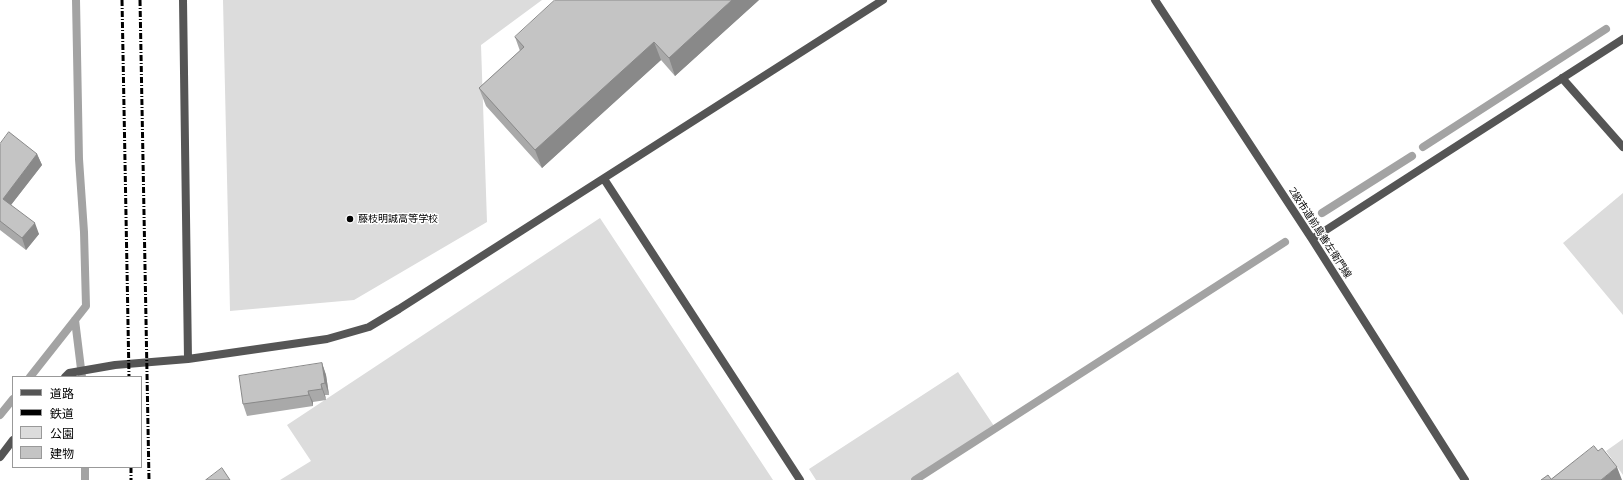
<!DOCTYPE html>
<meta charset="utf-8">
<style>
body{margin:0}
#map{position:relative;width:1623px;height:480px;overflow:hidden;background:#fff;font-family:Montserrat,"Noto Sans JP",sans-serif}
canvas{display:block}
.legend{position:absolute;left:12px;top:376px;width:130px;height:92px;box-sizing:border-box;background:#fff;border:1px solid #999;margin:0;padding:5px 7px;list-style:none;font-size:12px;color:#000}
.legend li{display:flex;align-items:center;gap:8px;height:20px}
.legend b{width:20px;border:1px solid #999}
</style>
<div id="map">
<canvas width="1623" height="480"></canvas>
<ul class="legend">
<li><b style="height:5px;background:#555"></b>道路</li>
<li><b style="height:5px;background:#000"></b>鉄道</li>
<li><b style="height:11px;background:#dcdcdc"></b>公園</li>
<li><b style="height:11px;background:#c4c4c4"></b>建物</li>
</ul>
</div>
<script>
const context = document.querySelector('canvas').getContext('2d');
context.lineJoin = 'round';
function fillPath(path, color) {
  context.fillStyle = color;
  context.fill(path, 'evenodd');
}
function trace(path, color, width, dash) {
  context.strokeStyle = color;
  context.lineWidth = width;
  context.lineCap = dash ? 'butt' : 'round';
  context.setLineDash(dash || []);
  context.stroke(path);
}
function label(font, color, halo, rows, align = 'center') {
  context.font = font + ' Montserrat,"Noto Sans JP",sans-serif';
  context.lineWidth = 3;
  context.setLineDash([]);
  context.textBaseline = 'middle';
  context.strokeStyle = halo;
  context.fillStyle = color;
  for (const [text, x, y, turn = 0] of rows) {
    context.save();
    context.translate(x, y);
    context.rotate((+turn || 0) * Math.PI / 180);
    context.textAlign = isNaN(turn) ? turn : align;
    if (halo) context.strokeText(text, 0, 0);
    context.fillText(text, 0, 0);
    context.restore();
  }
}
fillPath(new Path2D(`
 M223,0H542L481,45L487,222L354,300L230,311Z
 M1623,193V315L1563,243Z
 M600,218L773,480H280L311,461L287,425Z
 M958,372L994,426L910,480H816L809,469Z
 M1623,439V475L1606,451Z`), '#dcdcdc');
trace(new Path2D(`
 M1423,147L1606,29
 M1322,213L1412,156
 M75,320L82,377
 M30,377L86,306L84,232L79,159L76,0
 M0,415L13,399
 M85,467V480
 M915,480L1285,242`), '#a3a3a3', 8);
trace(new Path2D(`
 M183,0L188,359
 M1155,0L1312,239L1465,480
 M1562,78L1623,147
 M604,179L800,480
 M1312,239L1623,39
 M65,377L69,373L115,365L188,359L327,339L369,327L399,309L883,0
 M0,457L13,440`), '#555', 8);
trace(new Path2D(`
 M122,0L129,377
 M140,0L149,480
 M131,467V480`), '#000', 3, [6, 2, 1, 2]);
fillPath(new Path2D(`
 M759,0L675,76L661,60L542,168L486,106L479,88L520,51L515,37Z
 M0,144L37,154L42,165L11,205L39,234L26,250L0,230Z
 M322,363L326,375L329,395H325L326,400L313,402V406L247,416L243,404Z`), '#a9a9a9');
fillPath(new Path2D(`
 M732,0H759L675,76L669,58Z
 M654,42L661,60L542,168L535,150Z
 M37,154L42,165L7,210L3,199Z
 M35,223L39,234L26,250L22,238Z
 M322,363L326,375L329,395L325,383Z
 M321,384L325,395L326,400L322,389Z
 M308,391L313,402V406L309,395Z
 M1617,467L1622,480H1601Z`), '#898989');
const building = new Path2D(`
 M555,0H732L669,58L654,42L535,150L479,88L524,47L515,37Z
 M9,132L37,154L3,199L35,223L22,238L0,221V144Z
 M322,363L325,383L321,384L322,389L308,391L309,395L243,404L239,376Z
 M1594,446L1598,451L1602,448L1617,467L1601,480H1541L1548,475L1551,479Z
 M222,468L230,480H206Z`);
fillPath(building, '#c4c4c4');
trace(building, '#898989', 1);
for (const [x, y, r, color] of [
 [350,219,4,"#000"]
]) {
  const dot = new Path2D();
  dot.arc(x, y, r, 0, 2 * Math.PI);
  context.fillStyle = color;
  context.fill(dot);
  trace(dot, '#fff', 1.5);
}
label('10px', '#000', '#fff', [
 ["藤枝明誠高等学校",358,219]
], 'left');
label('10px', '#000', '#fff', [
 ["2級市道前島善左衛門線",1320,233,57]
]);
</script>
